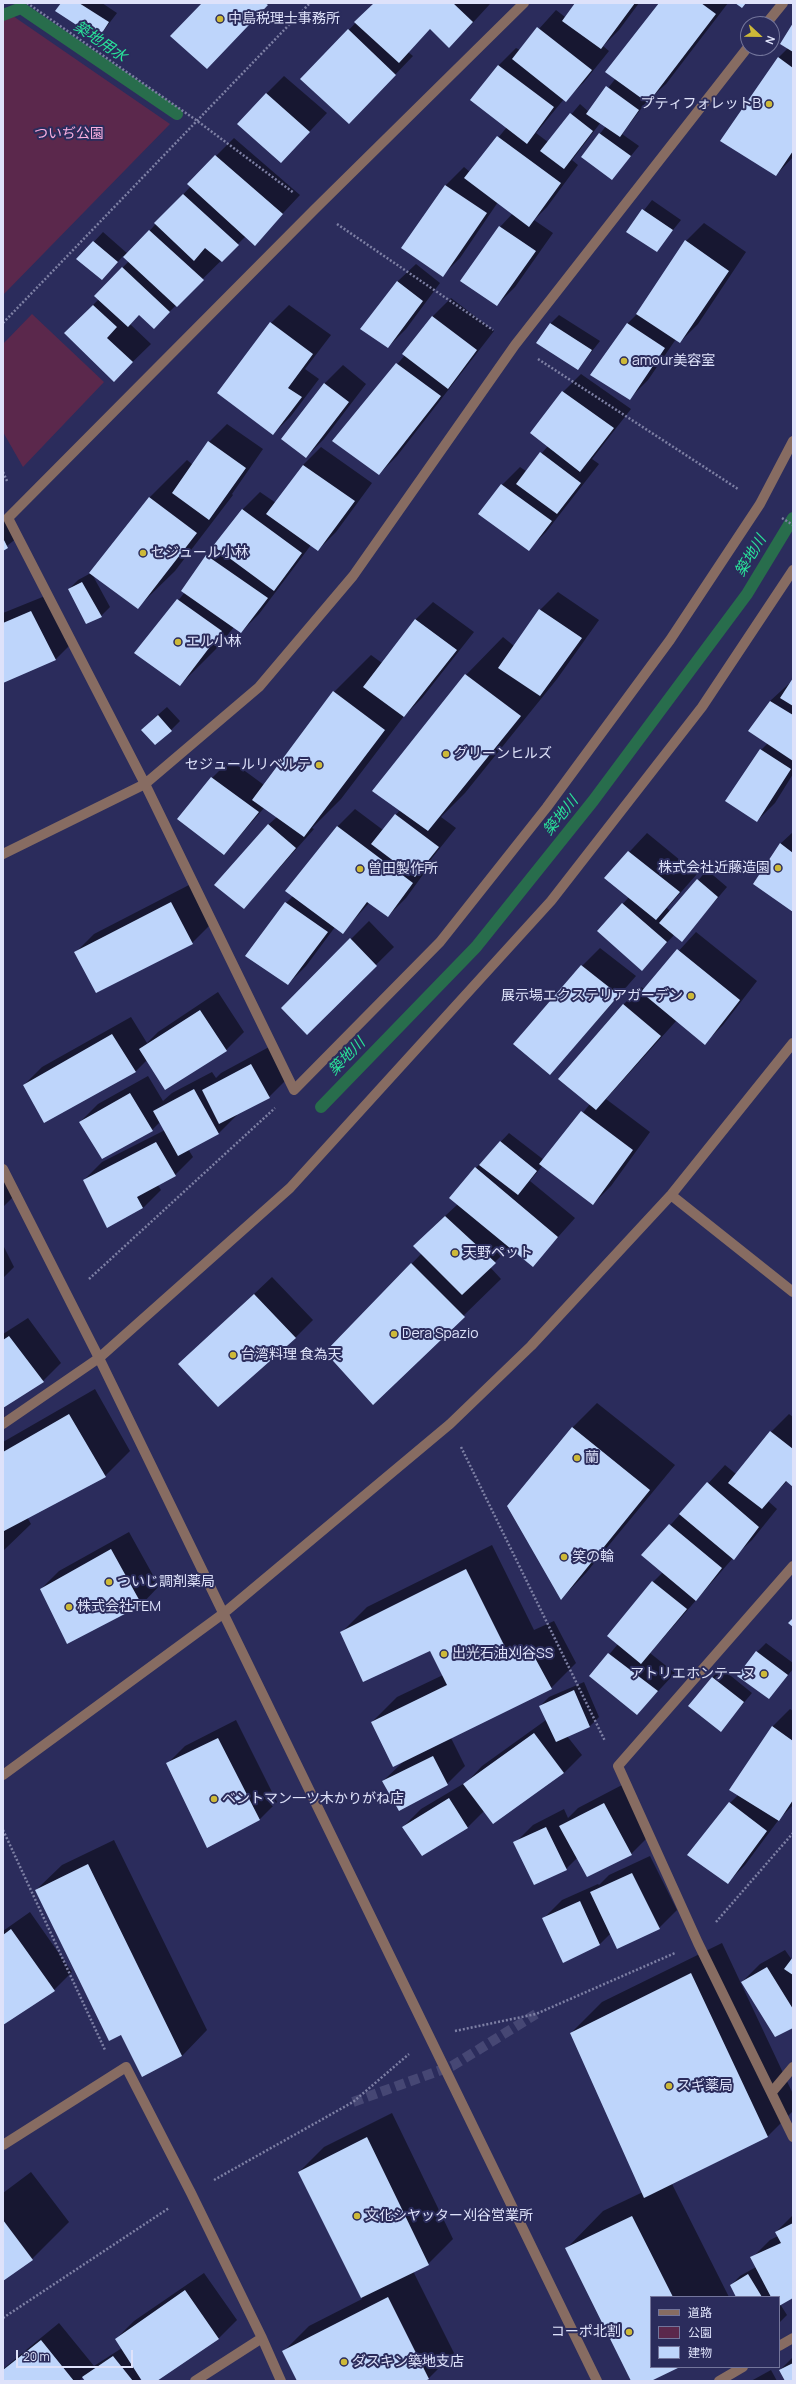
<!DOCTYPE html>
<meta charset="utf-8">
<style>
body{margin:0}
#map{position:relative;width:796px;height:2384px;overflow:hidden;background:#2b2c5c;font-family:Manrope,"Noto Sans JP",sans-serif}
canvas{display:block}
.frame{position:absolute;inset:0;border:4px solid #dee2fa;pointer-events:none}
.legend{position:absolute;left:650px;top:2296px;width:130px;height:72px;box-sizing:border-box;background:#2b2c5c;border:1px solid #73759b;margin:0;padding:5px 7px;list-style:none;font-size:12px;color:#dee2fa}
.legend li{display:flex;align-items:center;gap:8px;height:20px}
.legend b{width:20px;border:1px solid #73759b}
.north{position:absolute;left:740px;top:16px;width:40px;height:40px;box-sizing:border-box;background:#2b2c5c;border:1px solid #73759b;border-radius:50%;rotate:112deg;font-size:11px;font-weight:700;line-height:16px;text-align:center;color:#dee2fa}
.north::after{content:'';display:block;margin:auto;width:14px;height:18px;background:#cdb938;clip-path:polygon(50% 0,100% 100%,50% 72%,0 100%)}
.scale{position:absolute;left:16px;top:2350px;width:117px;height:18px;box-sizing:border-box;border:2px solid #dee2fa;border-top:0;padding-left:5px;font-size:12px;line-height:14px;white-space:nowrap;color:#dee2fa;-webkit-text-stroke:3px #2b2c5c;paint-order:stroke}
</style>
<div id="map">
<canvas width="796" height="2384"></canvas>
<div class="frame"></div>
<ul class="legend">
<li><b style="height:5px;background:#876c62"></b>道路</li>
<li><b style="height:11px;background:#5b284c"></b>公園</li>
<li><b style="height:11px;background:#bed5fb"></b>建物</li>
</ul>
<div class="north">N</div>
<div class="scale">20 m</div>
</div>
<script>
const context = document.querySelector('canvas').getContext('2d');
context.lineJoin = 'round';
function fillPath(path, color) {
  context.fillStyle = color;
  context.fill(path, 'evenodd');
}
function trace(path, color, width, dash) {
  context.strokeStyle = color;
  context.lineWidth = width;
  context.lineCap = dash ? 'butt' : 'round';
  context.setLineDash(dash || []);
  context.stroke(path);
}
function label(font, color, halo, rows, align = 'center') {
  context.font = font + ' Manrope,"Noto Sans JP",sans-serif';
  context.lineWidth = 4;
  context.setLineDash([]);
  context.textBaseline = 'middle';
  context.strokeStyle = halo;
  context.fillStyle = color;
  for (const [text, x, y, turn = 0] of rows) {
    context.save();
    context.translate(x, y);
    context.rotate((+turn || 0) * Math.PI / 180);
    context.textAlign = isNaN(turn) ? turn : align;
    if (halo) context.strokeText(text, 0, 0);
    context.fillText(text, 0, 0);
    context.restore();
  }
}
fillPath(new Path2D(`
 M13,16L170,124L3,295V21Z
 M32,314L104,382L23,467L3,432V344Z`), '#5b284c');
fillPath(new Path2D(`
 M62,3H102L117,13L98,38Z
 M375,3H490V4L467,29H430L408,52L413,56L367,104L301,79Z
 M576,3H639L619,30L603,46L609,51L584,82L566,100L564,99L536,133L548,142L580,104L589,112L616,78L660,3H728L666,84L647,101L622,134L639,146L612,179L582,157L606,126L601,122L572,160L578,165L547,207L534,220L553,233L515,287L497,305L500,227L513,213L498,202L460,258L442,276L402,248L446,185L464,167L470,172L507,127L498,66L516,48L520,50L556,10L565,17Z
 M793,25V157L776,175L778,58L788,48Z
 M284,76L327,113L281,162L266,94Z
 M234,138L300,195L254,244L246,236L154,327L139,314L130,324L151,344L114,380L65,333L99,299L96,295L129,261L123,256L111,270L78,259L103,232L128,254L191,186L188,184Z
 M652,200L681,220L657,250L627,232Z
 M704,223L746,252L698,324L680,342L676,339L648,380L630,398L592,375L628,323L637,314L686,241Z
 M416,264L440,283L406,329L388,347L361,329L398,281Z
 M451,298L494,331L397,456L379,474L333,441L405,355L403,354L433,316Z
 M289,305L331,335L305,369L319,379L291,416L273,434L271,323Z
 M559,315L600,341L578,369L550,324Z
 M343,365L366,384L324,439L306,457L282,439L325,383Z
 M581,374L631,409L592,459L599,464L546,532L528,550L502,485L520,467L526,471L548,446L563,392Z
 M227,424L263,449L232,494L233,495L175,571L137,608L92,574L110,607L101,616L69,589L78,580L91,573L150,497L187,460L193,465L209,442Z
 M321,447L372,483L336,532L318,550L311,545L259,614L241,632L234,627L217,648L180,685L136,653L185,592L207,556L216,547L242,510L260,492L276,503L303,465Z
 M3,513L17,538L3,549Z
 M558,592L599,620L557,679L465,793L441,817L456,828L428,863L430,865L406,898L388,916L369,903L342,933L335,927L306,966L288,984L286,903L293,896L337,827L355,809L383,830L400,810L374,791L466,675L503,637L514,646L540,610Z
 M50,594L74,641L56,659L3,682V613Z
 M433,602L474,632L422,698L404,716L341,799L312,828L314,829L244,908L268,825L277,817L264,808L224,854L179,819L212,778L230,760L264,785L334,692L371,655L382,663L415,620Z
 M793,680V774L775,803L757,821L761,750L768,743L750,731L770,701Z
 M167,707L180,721L171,730L152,720Z
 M793,832V911L780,844Z
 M647,833L697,874L667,908L671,912L707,870L727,887L682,940L675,934L642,969L599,931L629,897L605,878Z
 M189,885L210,925L192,943L76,952L94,934Z
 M369,921L394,947L307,1033L282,1008Z
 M696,932L757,981L723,1025L705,1043L677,1020L606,1099L650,1132L611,1186L593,1204L543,1165L530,1181L575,1218L533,1265L510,1247L490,1267L501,1279L373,1404L326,1352L422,1253L432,1228L458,1204L476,1168L509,1133L544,1160L590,1104L623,1005L641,987L644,989Z
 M600,948L636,976L550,1074L582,966Z
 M218,992L244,1032L226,1050L147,1060L135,1072L24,1085L42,1067L131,1017L147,1043L158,1032Z
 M269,1047L287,1079L269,1097L236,1114L237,1115L219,1133L188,1149L193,1157L175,1175L158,1185L161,1190L143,1208L84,1180L102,1162L165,1130L160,1122L152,1130L80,1122L98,1104L148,1076L163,1101L172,1093L212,1072L216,1078L221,1073Z
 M3,1176L14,1196L3,1207Z
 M3,1245L14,1267L3,1278Z
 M272,1277L313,1320L295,1338L198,1347Z
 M28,1318L61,1363L43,1381L3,1407V1334Z
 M95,1389L130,1451L105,1476L27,1517L31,1524L3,1551V1442Z
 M597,1403L675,1465L586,1573L562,1598L572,1428Z
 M789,1414L793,1417V1485L787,1481L768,1501L777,1509L752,1540L733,1558L650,1653L675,1673L637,1714L591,1676L618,1644L653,1582L663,1572L643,1555L725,1465L736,1474L771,1432Z
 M129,1532L159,1586L142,1604L67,1643L41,1589L59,1571Z
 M492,1545L534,1630L554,1621L576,1663L551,1688L451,1738L465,1766L447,1784L383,1781L403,1762L372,1722L397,1697L443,1675L430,1649L341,1633L367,1607Z
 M766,1643L793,1663V1669L769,1698L757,1652Z
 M721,1668L752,1693L721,1730L712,1678Z
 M584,1682L599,1717L590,1726L567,1736L582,1755L564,1773L484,1811L468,1827L422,1854L403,1827L421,1809L468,1781L482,1766L546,1720L540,1706L549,1697Z
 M790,1709L793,1711V1805L780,1818L745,1865L727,1883L730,1803L739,1794L772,1727Z
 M236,1720L277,1802L259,1820L167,1764L185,1746Z
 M622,1785L649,1836L631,1854L577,1858L566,1869L515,1843L533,1825L564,1809L568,1818L578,1808Z
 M114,1840L207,2030L182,2056L36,1890L62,1865Z
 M650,1856L677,1910L659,1928L611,1933L600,1944L563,1961L544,1918L562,1900L598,1884L599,1885L609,1875Z
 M30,1912L72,1972L54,1990L3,2024V1931Z
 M722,1943L793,2094V2111L768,2136L672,2184L729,2297H651V2367H678L649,2381H632L566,2249L603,2211L643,2192L571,2033L602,2002Z
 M785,1950L792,1960L793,1959V2027L742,1982L760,1964Z
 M392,2113L453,2239L428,2264L413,2271L454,2353L429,2378L423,2381H299L284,2351L309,2326L362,2299L299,2172L324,2147Z
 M31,2172L69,2222L32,2259L3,2280V2193Z
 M793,2215V2297L780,2304L787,2315L779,2323V2297H737L731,2285L740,2276L756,2267L752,2258L770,2240L778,2236L776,2232Z
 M204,2273L237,2320L219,2338L155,2381H144L142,2378L138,2381H86L83,2377L79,2381H3V2369L59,2323L94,2366L122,2348L116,2339L134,2321Z
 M793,2357V2381H786L780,2370Z
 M771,2370L777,2381H751Z`), '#0007');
trace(new Path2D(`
 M3,15L21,8L177,114
 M321,1107L476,947L593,801L747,594L793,518`), '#286d4c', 12);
fillPath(new Path2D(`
 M61,3H79L109,22L98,39L55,11Z
 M202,3H265L268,5L207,69L170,36Z
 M374,3H453L473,22L449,48L430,29L399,63L354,22Z
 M575,3H635L601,49L562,21Z
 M659,3H701L716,14L648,103L605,72Z
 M735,3H746L742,8Z
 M793,23V52L780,44Z
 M537,27L592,70L566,102L512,59Z
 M348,29L396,75L349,124L300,79Z
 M778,57L793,68V151L776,176L720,141Z
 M498,65L554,107L527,144L470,100Z
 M606,86L639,110L620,137L586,114Z
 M266,93L310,132L281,163L237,124Z
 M570,113L593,131L564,169L540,151Z
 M599,133L631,156L612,180L581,157Z
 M497,136L561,183L529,227L464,178Z
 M215,155L283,214L255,246L187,184Z
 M445,185L487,213L443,277L401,248Z
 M183,194L239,245L222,262L205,248L194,261L154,223Z
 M642,209L673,230L657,252L626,232Z
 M499,226L536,251L497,306L460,281Z
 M149,230L204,280L177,307L123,257Z
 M685,240L729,271L680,343L636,314Z
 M93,241L118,262L102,280L76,259Z
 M122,267L170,312L154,329L139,315L128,327L94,296Z
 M397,281L423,301L388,348L360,329Z
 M93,305L117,327L107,338L133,362L114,382L64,333Z
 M432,316L477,350L448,389L402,354Z
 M270,322L313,354L288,388L302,397L273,435L217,393Z
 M550,323L592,350L578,370L536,343Z
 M627,323L665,348L630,400L590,375Z
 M396,363L441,396L379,475L332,441Z
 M324,383L349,402L306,458L281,439Z
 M562,391L614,428L580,472L530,433Z
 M208,441L246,468L209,520L172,493Z
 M540,452L581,483L557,514L516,484Z
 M303,465L355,501L318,551L266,514Z
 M501,484L552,521L529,551L478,514Z
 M149,497L197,533L138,609L89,573Z
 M242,509L302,553L274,591L213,546Z
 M3,538L8,548L3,551Z
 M206,555L268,598L241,633L181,591Z
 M82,582L102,617L86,624L68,589Z
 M177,599L222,631L180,686L134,653Z
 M539,609L582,638L540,696L498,668Z
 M31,611L56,660L3,683V623Z
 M415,619L457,650L404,717L363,687Z
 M465,674L521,716L428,831L372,791Z
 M793,678V706L780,698Z
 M333,691L385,730L304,837L252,800Z
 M770,701L793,715V761L748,731Z
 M158,715L172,731L155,745L141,730Z
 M760,749L791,769L757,822L725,801Z
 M211,777L259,812L224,855L177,819Z
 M395,814L439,847L415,877L371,844Z
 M268,824L296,848L244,909L214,885Z
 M337,826L413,883L388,917L367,902L343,934L285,891Z
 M780,843L793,853V912L753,884Z
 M628,851L680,892L656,920L604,878Z
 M697,879L718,897L682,942L659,923Z
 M171,902L193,944L96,993L74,952Z
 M285,902L328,932L288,985L245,956Z
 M622,903L667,942L642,971L597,931Z
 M350,938L377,966L307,1035L281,1008Z
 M677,949L740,1000L705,1045L641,992Z
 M581,965L619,995L550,1075L513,1044Z
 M623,1004L661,1036L596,1110L558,1079Z
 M200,1010L227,1051L165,1090L139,1049Z
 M112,1034L136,1072L44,1123L23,1085Z
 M251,1064L270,1098L219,1124L202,1090Z
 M194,1089L219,1134L178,1156L153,1111Z
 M130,1093L153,1131L102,1159L79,1122Z
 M581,1111L633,1150L593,1205L539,1164Z
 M500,1141L537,1171L518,1195L479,1165Z
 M156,1142L176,1176L137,1197L143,1208L107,1228L83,1180Z
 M475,1167L558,1237L533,1267L449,1198Z
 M445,1216L496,1263L462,1295L413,1246Z
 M411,1263L465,1317L373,1405L325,1352Z
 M254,1294L296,1338L218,1407L178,1364Z
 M9,1336L44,1382L3,1408V1340Z
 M69,1414L106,1477L4,1531L3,1452Z
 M572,1427L650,1490L561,1600L507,1506Z
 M770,1431L793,1449V1487L786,1481L762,1509L728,1483Z
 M707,1482L759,1527L734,1560L679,1514Z
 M669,1524L722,1568L696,1601L641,1555Z
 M111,1549L142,1605L67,1644L40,1589Z
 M466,1569L509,1655L528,1645L552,1689L393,1767L371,1722L447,1685L430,1651L363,1682L340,1632Z
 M652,1581L687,1609L641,1664L607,1636Z
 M793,1618V1627L788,1623Z
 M756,1651L788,1675L769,1699L737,1676Z
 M608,1653L658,1691L637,1715L589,1676Z
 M712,1677L744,1702L721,1732L688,1706Z
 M574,1690L590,1727L556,1742L539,1706Z
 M772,1726L793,1741V1800L779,1821L729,1790Z
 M534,1733L564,1773L493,1824L463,1784Z
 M218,1738L260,1820L207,1848L166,1763Z
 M433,1756L448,1785L399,1811L382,1781Z
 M449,1798L468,1828L422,1856L402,1827Z
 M729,1802L767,1831L728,1884L687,1855Z
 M604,1803L632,1855L587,1877L559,1826Z
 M546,1827L567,1870L534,1885L513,1842Z
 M88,1864L182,2056L142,2077L121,2035L109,2041L35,1890Z
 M632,1873L660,1929L617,1949L590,1892Z
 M580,1901L600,1945L563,1963L542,1918Z
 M11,1929L55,1991L3,2025V1935Z
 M793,1957V1975L784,1969Z
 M767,1967L793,2009V2028L775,2037L741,1982Z
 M691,1973L768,2137L644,2198L570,2033Z
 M367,2137L429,2265L361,2298L298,2172Z
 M632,2216L673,2297H651V2367H680L651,2381H631L565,2248Z
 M3,2220L33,2260L3,2281Z
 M793,2223V2298L779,2306V2297H771L750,2257L781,2243L775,2232Z
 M748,2274L762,2297H736L730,2285Z
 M185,2290L219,2339L157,2381H142L115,2339Z
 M388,2297L429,2379L425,2381H297L282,2351Z
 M41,2340L74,2381H3V2370Z
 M113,2356L133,2381H85L82,2377Z
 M793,2363V2381H785L779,2370Z`), '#bed5fb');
trace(new Path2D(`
 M353,2102L452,2066L536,2014`), '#464774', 10, [10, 5]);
trace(new Path2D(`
 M27,3L196,120L294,193
 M337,224L493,330
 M3,323L310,3
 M538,359L738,489
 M3,472L7,481
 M782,518L793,525
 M89,1279L275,1108
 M461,1447L605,1741
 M3,1830L105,2050
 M716,1922L793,1833
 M455,2031L536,2014L675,1953
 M214,2180L353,2102L409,2054
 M3,2318L169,2208`), '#7e80a5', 2.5, [2, 2]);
trace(new Path2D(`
 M524,3L315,209L8,518L145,784L294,1090L440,942L547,807L670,640L760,504L793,441
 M766,24L783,3
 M3,854L145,784L259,687L353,576L515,345L748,47
 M3,1169L99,1358L597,2381
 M671,1195L793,1292
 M3,1424L99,1358L290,1188L551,901L702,707L793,570
 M793,1566L618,1766L698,1943L793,2137
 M3,1775L224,1613L450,1424L531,1346L671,1195L793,1043
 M772,2092L793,2067
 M3,2145L126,2067L191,2193L262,2338L195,2381
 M262,2338L281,2381
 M779,2346L793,2338
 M719,2381L743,2367`), '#876c62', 10);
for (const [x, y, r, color] of [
 [220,19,4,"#cdb938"],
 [769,104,4,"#cdb938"],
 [624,361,4,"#cdb938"],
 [143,553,4,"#cdb938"],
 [178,642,4,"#cdb938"],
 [446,754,4,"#cdb938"],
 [319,765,4,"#cdb938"],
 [778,868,4,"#cdb938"],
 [360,869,4,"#cdb938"],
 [691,996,4,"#cdb938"],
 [455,1253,4,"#cdb938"],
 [394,1334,4,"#cdb938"],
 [233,1355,4,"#cdb938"],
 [577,1458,4,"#cdb938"],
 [564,1557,4,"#cdb938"],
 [109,1582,4,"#cdb938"],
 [69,1607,4,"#cdb938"],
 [444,1654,4,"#cdb938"],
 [764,1674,4,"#cdb938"],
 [214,1799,4,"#cdb938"],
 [669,2086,4,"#cdb938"],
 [357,2216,4,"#cdb938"],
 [629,2332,4,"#cdb938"],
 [344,2362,4,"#cdb938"]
]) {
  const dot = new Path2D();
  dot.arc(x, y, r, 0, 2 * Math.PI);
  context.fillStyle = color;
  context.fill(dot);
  trace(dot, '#2b2c5c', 1.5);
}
label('14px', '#dee2fa', '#2b2c5c', [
 ["中島税理士事務所",228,19],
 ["プティフォレットB",761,104,"right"],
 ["amour美容室",632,361],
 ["セジュール小林",151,553],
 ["エル小林",186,642],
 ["グリーンヒルズ",454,754],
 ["セジュールリベルテ",311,765,"right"],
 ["株式会社近藤造園",770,868,"right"],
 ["曽田製作所",368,869],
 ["展示場エクステリアガーデン",683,996,"right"],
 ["天野ペット",463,1253],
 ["Dera Spazio",402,1334],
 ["台湾料理 食為天",241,1355],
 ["蘭",585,1458],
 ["笑の輪",572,1557],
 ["ついじ調剤薬局",117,1582],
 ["株式会社TEM",77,1607],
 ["出光石油刈谷SS",452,1654],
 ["アトリエホンテーヌ",756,1674,"right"],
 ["ベントマン一ツ木かりがね店",222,1799],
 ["スギ薬局",677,2086],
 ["文化シヤッター刈谷営業所",365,2216],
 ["コーポ北割",621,2332,"right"],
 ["ダスキン築地支店",352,2362]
], 'left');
label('14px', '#f9afe0', '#2b2c5c', [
 ["ついぢ公園",69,134]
]);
label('italic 15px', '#29e399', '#2b2c5c', [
 ["築地用水",100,42,34],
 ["築地川",751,556,-59],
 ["築地川",561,816,-51],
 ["築地川",347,1057,-46]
]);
</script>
